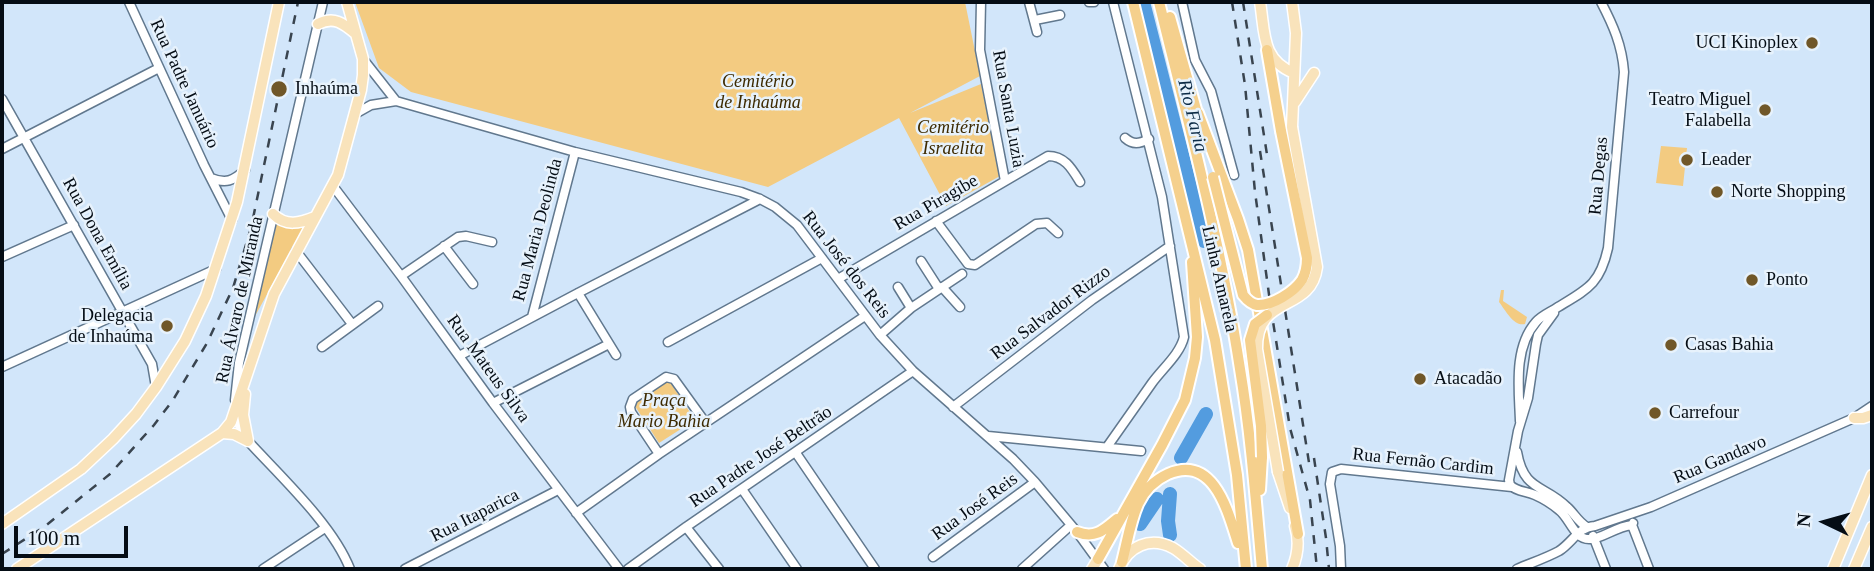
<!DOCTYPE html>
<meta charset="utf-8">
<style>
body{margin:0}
#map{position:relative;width:1874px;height:571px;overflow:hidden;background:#d2e6fa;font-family:"Times New Roman",serif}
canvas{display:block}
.frame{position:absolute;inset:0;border:4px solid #050d15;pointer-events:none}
.north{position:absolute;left:1790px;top:487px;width:70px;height:70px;-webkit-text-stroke:5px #e7f2fc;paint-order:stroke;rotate:275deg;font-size:19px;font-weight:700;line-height:28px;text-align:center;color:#050d15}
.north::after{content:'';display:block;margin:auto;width:24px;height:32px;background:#050d15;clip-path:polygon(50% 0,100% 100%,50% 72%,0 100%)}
.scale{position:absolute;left:14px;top:526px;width:114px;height:32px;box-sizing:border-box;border:4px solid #050d15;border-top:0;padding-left:9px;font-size:21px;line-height:24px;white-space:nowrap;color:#050d15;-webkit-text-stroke:5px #e7f2fc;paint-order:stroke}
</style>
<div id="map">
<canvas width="1874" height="571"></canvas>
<div class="frame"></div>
<div class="north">N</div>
<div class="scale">100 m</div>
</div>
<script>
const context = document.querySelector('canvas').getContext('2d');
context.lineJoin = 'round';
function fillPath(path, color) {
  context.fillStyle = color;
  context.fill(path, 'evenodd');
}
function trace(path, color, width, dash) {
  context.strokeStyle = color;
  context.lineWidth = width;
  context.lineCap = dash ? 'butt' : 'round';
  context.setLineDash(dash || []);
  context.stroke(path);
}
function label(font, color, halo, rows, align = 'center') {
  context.font = font + ' "Times New Roman",serif';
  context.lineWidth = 5;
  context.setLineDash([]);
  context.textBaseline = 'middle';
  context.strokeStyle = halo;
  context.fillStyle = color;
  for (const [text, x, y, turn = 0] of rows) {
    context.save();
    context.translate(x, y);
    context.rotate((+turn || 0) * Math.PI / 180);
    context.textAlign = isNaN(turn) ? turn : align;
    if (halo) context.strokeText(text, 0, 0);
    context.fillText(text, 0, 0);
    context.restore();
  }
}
fillPath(new Path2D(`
 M355,2H965L980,76L910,113L981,84L1000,176L946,206L899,118L768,187L411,92L379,68Z
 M1661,146L1687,148L1683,186L1656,183Z
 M276,223C283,229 295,229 304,227L254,318Z
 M1501,290H1504L1503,301L1527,317L1525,324C1514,327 1506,311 1499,302Z
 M668,379L695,420L659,443L633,403Z`), '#f3cb81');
trace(new Path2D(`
 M1143,2L1204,241
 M1181,458L1206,414
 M1170,494L1168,521L1170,535
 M1140,524L1157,499`), '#539cdf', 14);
const minor = new Path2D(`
 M129,2L204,165L232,220
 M981,2L980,50L1005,181
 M1029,2L1037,32
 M1089,2H1094
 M1182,2L1195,60L1211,91L1234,175
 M1035,20L1060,15
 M363,59L396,101
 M2,99L152,364L156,387
 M355,114L371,105L396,101L575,152L741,192L760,199L775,207L797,225L880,335L913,371L1013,459L1035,482L1077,532L1104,569
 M1125,138C1133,145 1139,144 1149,139
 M2,149L159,68
 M211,178C226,184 233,181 245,170
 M333,186L401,276L493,403L619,569
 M936,221L968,264L975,265L1036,224L1047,223L1058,233
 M444,246L473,284
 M296,251L352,324
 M2,257L74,225
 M921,261L939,289
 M401,276L458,237L466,236L492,242
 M838,279L1048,156C1065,156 1072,169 1080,182
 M898,287L911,308
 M942,287L960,307
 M578,293L616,355
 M1554,313L1538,335L1536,344L1528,398L1518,431L1509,480L1510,485C1517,492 1526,491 1535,495C1544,499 1552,504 1559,510C1570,518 1574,540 1590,539C1602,539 1615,527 1632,525
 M532,317L575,152
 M880,335L911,308L962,274
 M668,342L822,258
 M322,347L378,306
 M459,356L578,293L760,199
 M2,367L216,269
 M235,400L239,363L323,2
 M493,403L609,344
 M953,407L1092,300L1170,246
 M234,413L240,429L248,441C281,477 333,525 350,569
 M1520,421C1519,390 1513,348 1536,322C1542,315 1551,312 1558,307C1588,289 1600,284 1608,248L1624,72C1622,45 1613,25 1601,2
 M988,436L1141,451
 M1107,447C1122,426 1137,404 1152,383C1163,368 1180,354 1184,337L1162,197L1113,2
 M1517,452C1524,492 1544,484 1567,507C1574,513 1578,522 1587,527
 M796,453L875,569
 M659,454L631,412L630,407L633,399L666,377L674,379L705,422
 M742,489L797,569
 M576,513L659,454L865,316
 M1633,523L1632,525L1649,569
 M686,527L719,569
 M1593,536L1606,569
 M933,557L1035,482
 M263,569L325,528
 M405,569L558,490
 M628,569L686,527L913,371
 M1022,569L1071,525
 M1341,569L1340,546L1330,484L1332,472L1341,469L1512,487
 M1517,569C1531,563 1546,558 1559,551C1573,542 1578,527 1595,526L1651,507L1854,418L1872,406`);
const major = new Path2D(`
 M1260,2C1265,32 1261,60 1294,73
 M1292,2L1296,33L1292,127
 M318,24C334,16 343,23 356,34
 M1295,102L1314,73
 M273,214C286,227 300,223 315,217
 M245,394L243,415L248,441
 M1854,418H1863L1872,415
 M222,433L234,434L248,441
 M1278,472L1290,508
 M2,524L81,469L113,439L136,414L156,387L185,341L206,296L237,202L279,2
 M17,569L222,433L231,422L274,294L338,175L361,90L363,75V59L347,2
 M1092,569L1098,559
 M1119,569C1128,546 1150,536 1173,548C1183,554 1191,563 1200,569
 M1292,569C1298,555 1300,542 1295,526
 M1833,569L1872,475
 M1854,569L1872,527`);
const highway = new Path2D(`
 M1133,2L1215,340L1237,475L1246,569
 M1159,2C1189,124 1221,245 1240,369C1251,435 1256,503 1262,569
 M1170,17L1199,120
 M1267,50L1281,131
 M1198,113L1238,219L1248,250L1298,534
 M1260,490L1262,457
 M1077,532C1095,539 1104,530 1117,519
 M1098,559L1162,445L1185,400L1195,358L1197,337L1192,262
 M1122,562C1127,543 1130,522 1138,504C1144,491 1155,480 1168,474C1214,454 1228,512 1238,543`);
trace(minor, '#61788e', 11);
trace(major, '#fff', 13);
trace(highway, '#fff', 14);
trace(minor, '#fff', 8);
trace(major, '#f9e3bb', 10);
trace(highway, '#f5d08d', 10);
trace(new Path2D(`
 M1232,2L1245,85L1255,192L1271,309L1290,428L1310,500L1317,569
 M1243,2L1268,161
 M1260,151L1310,469
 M1314,458L1326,538L1329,569
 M2,554L44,527L110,474L154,425L173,400L207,343L233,288L251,228L298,2`), '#39444f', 2.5, [9, 9]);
const majorBridge = new Path2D(`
 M1278,472L1257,349C1256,293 1311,314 1317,267L1292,127`);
const highwayBridge = new Path2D(`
 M1213,177L1243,295C1247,300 1251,304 1257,305C1272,306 1294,292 1302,280C1306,273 1307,266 1307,258L1281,131
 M1262,457L1261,426L1250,340L1255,324L1267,315`);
trace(majorBridge, '#fff', 13, []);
trace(highwayBridge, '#fff', 14, []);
trace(majorBridge, '#f9e3bb', 10);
trace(highwayBridge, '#f5d08d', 10);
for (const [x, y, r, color] of [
 [1812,43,7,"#705728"],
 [279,89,9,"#705728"],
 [1765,110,7,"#705728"],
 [1687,160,7,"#705728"],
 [1717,192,7,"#705728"],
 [1752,280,7,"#705728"],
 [167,326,7,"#705728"],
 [1671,345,7,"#705728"],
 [1420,379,7,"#705728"],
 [1655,413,7,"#705728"]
]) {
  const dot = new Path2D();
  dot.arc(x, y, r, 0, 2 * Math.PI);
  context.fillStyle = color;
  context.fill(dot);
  trace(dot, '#e7f2fc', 2.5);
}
label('18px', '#050d15', '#e7f2fc', [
 ["UCI Kinoplex",1798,43,"right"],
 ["Inhaúma",295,89],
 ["Teatro Miguel",1751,100,"right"],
 ["Falabella",1751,121,"right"],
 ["Leader",1701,160],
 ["Norte Shopping",1731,192],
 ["Ponto",1766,280],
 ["Delegacia",153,316,"right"],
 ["de Inhaúma",153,337,"right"],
 ["Casas Bahia",1685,345],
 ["Atacadão",1434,379],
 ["Carrefour",1669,413]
], 'left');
label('italic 18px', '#3d2a00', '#e7f2fc', [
 ["Cemitério",758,82],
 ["de Inhaúma",758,103],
 ["Cemitério",953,128],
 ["Israelita",953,149],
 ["Praça",664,401],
 ["Mario Bahia",664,422]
]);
label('18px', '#050d15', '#e7f2fc', [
 ["Rua Padre Januário",184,84,65],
 ["Rua Santa Luzia",1008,109,80],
 ["Rua Degas",1599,176,-85],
 ["Rua Piragibe",936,203,-30],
 ["Rua Maria Deolinda",538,230,-75],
 ["Rua Dona Emília",97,234,61],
 ["Rua José dos Reis",846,265,52],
 ["Linha Amarela",1219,279,77],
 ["Rua Álvaro de Miranda",240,300,-78],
 ["Rua Salvador Rizzo",1051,313,-37],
 ["Rua Mateus Silva",488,369,54],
 ["Rua Padre José Beltrão",761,457,-34],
 ["Rua Gandavo",1720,460,-23],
 ["Rua Fernão Cardim",1423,462,6],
 ["Rua José Reis",975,507,-36],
 ["Rua Itaparica",475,516,-27]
]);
label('italic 19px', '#0c2b46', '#e7f2fc', [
 ["Rio Faria",1192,116,76]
]);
</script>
